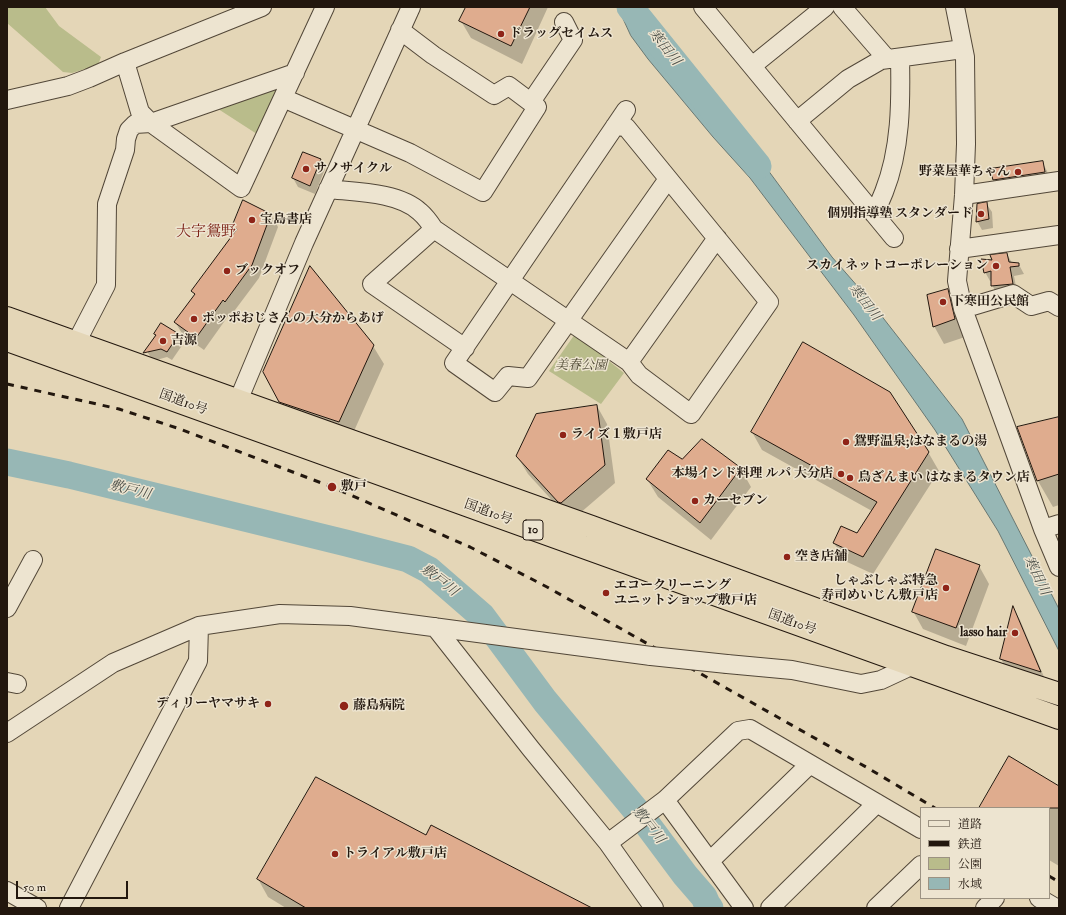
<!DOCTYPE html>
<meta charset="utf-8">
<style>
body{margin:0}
#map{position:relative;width:1066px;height:915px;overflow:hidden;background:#e4d6b7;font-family:"IM FELL Double Pica","Noto Serif JP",serif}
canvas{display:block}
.frame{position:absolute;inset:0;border:8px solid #22170e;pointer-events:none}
.legend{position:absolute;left:920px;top:807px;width:130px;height:92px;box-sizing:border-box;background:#ede4d0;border:1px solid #9c9282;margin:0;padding:5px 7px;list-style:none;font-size:12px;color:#22170e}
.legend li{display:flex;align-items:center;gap:8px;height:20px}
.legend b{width:20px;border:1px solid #9c9282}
.scale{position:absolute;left:16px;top:881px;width:112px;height:18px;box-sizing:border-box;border:2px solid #22170e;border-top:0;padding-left:5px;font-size:12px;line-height:14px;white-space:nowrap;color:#22170e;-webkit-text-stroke:3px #ede4d0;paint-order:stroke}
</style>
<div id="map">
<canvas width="1066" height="915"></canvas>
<div class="frame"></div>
<ul class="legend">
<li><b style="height:5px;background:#ede4d0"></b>道路</li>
<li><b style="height:5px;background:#22170e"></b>鉄道</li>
<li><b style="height:11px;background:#b9bc8b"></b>公園</li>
<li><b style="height:11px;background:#97b7b5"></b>水域</li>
</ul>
<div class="scale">50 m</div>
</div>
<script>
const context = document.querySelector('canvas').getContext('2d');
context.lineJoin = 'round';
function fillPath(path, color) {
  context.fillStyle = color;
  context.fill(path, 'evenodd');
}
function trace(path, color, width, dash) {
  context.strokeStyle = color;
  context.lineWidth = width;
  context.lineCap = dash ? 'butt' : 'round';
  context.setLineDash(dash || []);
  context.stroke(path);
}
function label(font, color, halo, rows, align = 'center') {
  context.font = font + ' "IM FELL Double Pica","Noto Serif JP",serif';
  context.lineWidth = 3;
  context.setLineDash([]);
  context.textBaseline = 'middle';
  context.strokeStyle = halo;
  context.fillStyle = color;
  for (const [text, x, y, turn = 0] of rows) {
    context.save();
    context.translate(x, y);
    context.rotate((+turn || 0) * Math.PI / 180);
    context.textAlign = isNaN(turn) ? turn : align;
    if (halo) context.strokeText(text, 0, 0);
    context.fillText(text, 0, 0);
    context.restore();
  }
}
fillPath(new Path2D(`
 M7,7H45L59,26L101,57L98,65L72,73L63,72L7,23Z
 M280,81L260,136L212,105Z
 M575,334L624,373L601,404L549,371Z`), '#b9bc8b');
const water = new Path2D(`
 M618,7H626L638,30L658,58L699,110L747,145L762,162L832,257L866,296L962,419L1059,609V651L998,531L935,430L854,315L750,178L713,137L648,59L631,36Z`);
fillPath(water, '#97b7b5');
trace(water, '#687772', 1);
fillPath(new Path2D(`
 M467,7H548L522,64L471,38L461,21Z
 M320,160L325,169L315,194L298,187L293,178Z
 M1042,162L1047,171L1050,181L999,189L994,180Z
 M986,203L992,212L993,228L982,230L977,221Z
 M271,214L278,227L259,278L232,314L231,312L204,350L183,335L175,322L195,295L192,291L236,231L234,227Z
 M1007,254L1012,263H1018L1024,274L1014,276L1017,292L997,294L992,285V281H990L985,272L993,261Z
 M947,290L957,308L965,337L944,344L934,326Z
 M162,324L178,335L183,344L172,360L167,357L153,361L148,353V347Z
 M373,346L384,364L350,440L290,420L280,401Z
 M597,406L607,424L615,483L572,520L569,519L528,474L517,456Z
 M1059,418V505L1053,507L1038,481Z
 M752,432L928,452L939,471L873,574L845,561L834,543L857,534L872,511L762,450Z
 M702,440L741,469L751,487L711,540L658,497L647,479L682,460Z
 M979,566L989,584L966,646L923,629L913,611Z
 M1013,608L1020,620L1047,684L1009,673L1001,659Z
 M316,779L426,837L582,908H286L268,897L258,879Z
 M1059,787V866L1049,860V808H980Z`), '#0003');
trace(new Path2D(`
 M630,7L758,166
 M7,462L69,475L346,543L408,559L429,570L482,616L545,701L644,820L685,875L704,897L707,904L710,908`), '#97b7b5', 27);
const building = new Path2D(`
 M466,7H530L511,46L459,21Z
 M303,152L321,159L310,186L292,178Z
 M1043,161L1045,172L993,180L990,169Z
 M243,200L271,214L252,265L225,302L223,300L196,338L174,322L195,294L191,291L237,229L232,227Z
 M987,202L989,219L976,222L977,204Z
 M1007,253L1009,262L1019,263V266L1010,267L1013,284L991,286V271L984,273L981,259L992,260L990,255Z
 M310,266L374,345L339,422L279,402L263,372Z
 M948,289L955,319L933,327L927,295Z
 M161,323L179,334L167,352L161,349L143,353L156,335L154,334Z
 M803,342L890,392L929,452L863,557L833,543L841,526L857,533L877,502L751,432Z
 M597,405L605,465L561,503L558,502L516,456L536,414Z
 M1059,417V474L1037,481L1017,427Z
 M702,439L741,468L700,523L646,479L668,450L682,459Z
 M936,549L980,565L956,628L912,612Z
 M1013,606L1041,672L1000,659Z
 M1009,756L1059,786V808H979Z
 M316,777L426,835L431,825L592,908H306L257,879Z`);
fillPath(building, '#dfac8e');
trace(building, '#22170e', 1);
const minor = new Path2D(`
 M703,7L894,238
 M842,7L887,59
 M955,7L965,57L966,144L964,195L957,281L963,309L1043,529L1059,567
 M125,62L140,112L151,123L241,188L325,7
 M752,66L825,7
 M283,98L410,153L483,192L537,107L509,86L494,95L433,55L400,30
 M7,100L68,86L89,78L125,62L262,7
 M531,102L573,40L564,22
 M626,110L454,363L495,392L508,376L528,378L668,179
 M797,121L848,79L881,60L963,49
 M328,189C355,192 399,192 420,212C426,217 430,223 434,229L629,362L639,375L691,414L769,302L626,127L615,126
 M964,195L1059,181
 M874,214C878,207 881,199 884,192C901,149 901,102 900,58
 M434,229L372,284L465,348
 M959,249L1059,235
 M963,309L1013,294L1031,306L1049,301L1059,307
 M76,343L106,285L107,204L125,150L126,139L129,130L135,124L151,123L295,73
 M629,362L717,238
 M233,413L304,243L411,7
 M1043,529L1059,524
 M7,608L33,560
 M435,627L531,749L608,843L654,908
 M727,664L792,670L861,684L881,680L911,666L920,664
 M7,682L17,684
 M7,733L113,663L199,626L280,614L350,616L651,656
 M665,800L744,908
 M608,843L665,800L738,731L750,729L921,829
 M710,861L810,764
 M7,891L37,908
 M1039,898L1056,908
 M69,908L198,661L199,626
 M770,908L877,803
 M876,908L921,865
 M985,908L995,898`);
const highway = new Path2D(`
 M7,318L592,527L946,657L1059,694
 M7,340L1059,718`);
trace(minor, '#524738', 20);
trace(highway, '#22170e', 24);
trace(minor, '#ede4d0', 18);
trace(highway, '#e4d6b7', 22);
trace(new Path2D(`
 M7,384L119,409L180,429L332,487L470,547L547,587L866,767L935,808
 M1049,876L1059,882`), '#22170e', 3, [7, 7]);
const minorBridge = new Path2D(`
 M651,656L727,664`);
trace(minorBridge, '#524738', 20, []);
trace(minorBridge, '#ede4d0', 18);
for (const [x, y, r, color] of [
 [501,34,4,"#8f2418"],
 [306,169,4,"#8f2418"],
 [1018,172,4,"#8f2418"],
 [981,214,4,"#8f2418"],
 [252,220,4,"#8f2418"],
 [996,266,4,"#8f2418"],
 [227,271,4,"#8f2418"],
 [943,302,4,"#8f2418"],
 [194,319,4,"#8f2418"],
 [163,341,4,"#8f2418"],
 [563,435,4,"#8f2418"],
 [846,442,4,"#8f2418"],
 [841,474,4,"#8f2418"],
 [850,478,4,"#8f2418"],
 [332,487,5,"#8f2418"],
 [695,501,4,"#8f2418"],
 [787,557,4,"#8f2418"],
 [946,588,4,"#8f2418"],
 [606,593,4,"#8f2418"],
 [1015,633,4,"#8f2418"],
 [268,704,4,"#8f2418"],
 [344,706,5,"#8f2418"],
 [335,854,4,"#8f2418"]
]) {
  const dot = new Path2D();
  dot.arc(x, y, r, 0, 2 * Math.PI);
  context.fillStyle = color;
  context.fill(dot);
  trace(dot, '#ede4d0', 1.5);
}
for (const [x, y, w] of [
 [533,530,20]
]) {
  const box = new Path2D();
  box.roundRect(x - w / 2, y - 10, w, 20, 3);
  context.fillStyle = '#ede4d0';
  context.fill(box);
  trace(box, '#22170e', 1);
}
label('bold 12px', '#22170e', null, [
 ["10",533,530]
]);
label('bold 13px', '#22170e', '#ede4d0', [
 ["ドラッグセイムス",509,34],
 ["サノサイクル",314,169],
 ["野菜屋華ちゃん",1010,172,"right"],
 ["個別指導塾 スタンダード",973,214,"right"],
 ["宝島書店",260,220],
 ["スカイネットコーポレーション",988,266,"right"],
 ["ブックオフ",235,271],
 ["下寒田公民館",951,302],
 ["ポッポおじさんの大分からあげ",202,319],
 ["吉源",171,341],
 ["ライズ１敷戸店",571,435],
 ["鴛野温泉;はなまるの湯",854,442],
 ["本場インド料理 ルパ 大分店",833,474,"right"],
 ["鳥ざんまい はなまるタウン店",858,478],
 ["敷戸",341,487],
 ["カーセブン",703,501],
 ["空き店舗",795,557],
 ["しゃぶしゃぶ特急",938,581,"right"],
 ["寿司めいじん敷戸店",938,596,"right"],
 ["エコークリーニング",614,586],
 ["ユニットショップ敷戸店",614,601],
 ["lasso hair",1007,633,"right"],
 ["ディリーヤマサキ",260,704,"right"],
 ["藤島病院",353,706],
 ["トライアル敷戸店",343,854]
], 'left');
label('italic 13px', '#4f4934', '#ede4d0', [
 ["美春公園",581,366]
]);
label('13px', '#22170e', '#ede4d0', [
 ["国道10号",183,403,20],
 ["国道10号",488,513,20],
 ["国道10号",792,623,20]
]);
label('italic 14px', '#4b4f48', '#ede4d0', [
 ["寒田川",664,48,51],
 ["寒田川",864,303,52],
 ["敷戸川",130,491,14],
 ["寒田川",1036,576,64],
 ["敷戸川",439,581,38],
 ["敷戸川",648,826,52]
]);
label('15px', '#7a1f14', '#ede4d0', [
 ["大字鴛野",206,233]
]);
</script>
